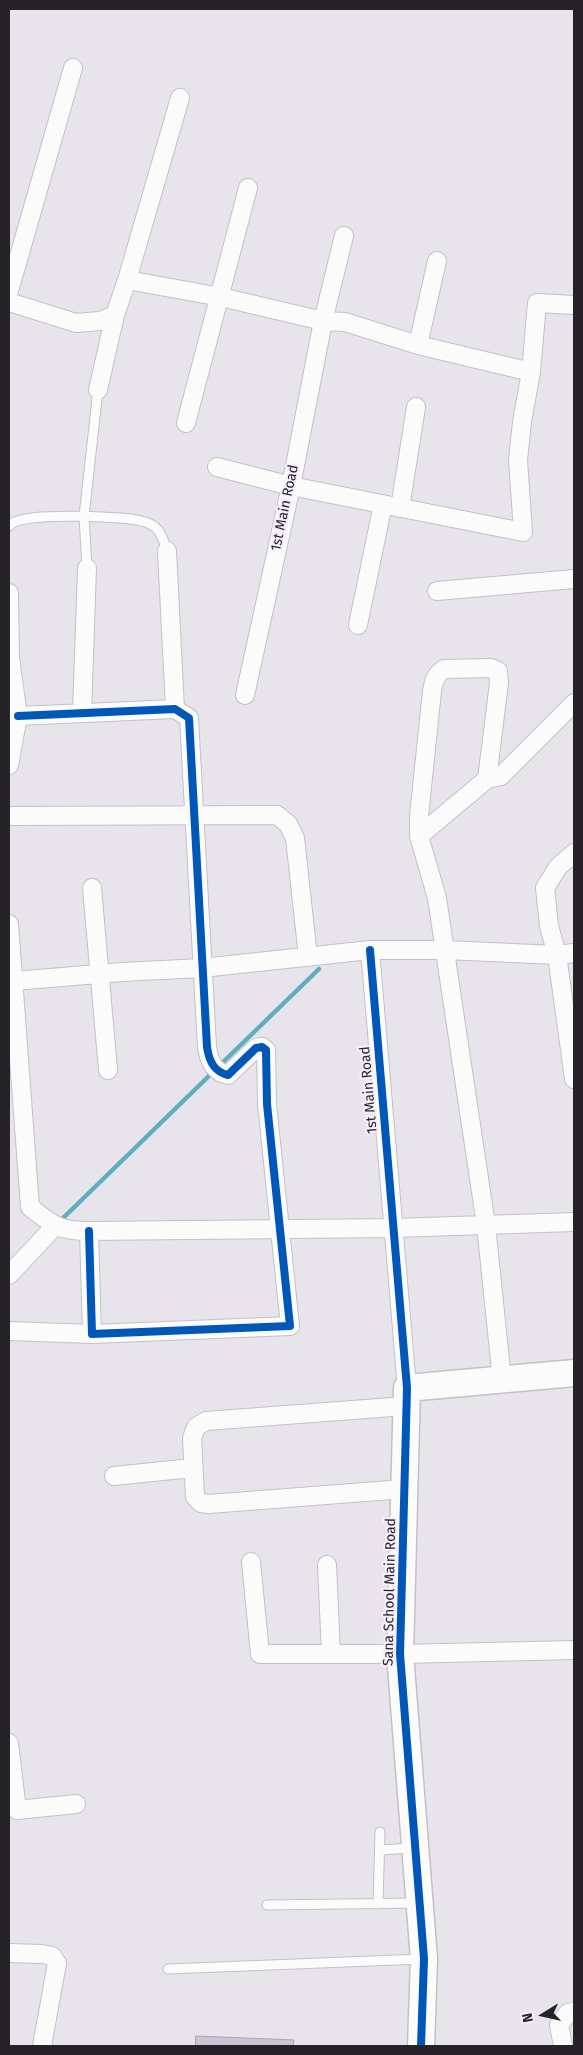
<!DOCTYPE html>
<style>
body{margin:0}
#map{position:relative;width:583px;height:2055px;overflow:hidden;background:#e8e4eb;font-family:"Fira Sans",sans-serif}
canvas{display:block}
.frame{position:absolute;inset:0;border:10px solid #262328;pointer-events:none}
.north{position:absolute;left:518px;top:1990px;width:50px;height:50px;-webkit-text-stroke:4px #f5eefb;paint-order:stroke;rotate:260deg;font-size:14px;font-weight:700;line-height:20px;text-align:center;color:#262328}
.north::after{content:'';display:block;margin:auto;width:18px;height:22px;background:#262328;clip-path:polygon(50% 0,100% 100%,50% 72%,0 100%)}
</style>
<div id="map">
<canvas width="583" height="2055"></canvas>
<div class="frame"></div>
<div class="north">N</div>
</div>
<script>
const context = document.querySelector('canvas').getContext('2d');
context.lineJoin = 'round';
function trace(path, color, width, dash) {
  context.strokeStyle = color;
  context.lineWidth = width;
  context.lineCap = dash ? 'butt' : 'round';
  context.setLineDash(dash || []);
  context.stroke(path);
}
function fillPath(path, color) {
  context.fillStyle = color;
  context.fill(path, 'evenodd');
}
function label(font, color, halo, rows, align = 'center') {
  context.font = font + ' "Fira Sans",sans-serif';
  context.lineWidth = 4.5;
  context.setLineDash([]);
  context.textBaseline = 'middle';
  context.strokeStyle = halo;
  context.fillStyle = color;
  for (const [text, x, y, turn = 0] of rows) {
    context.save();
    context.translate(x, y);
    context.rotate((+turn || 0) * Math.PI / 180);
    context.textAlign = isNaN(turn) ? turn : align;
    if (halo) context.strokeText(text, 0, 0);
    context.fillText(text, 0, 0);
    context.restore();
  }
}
trace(new Path2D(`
 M219,1066L319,969
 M58,1223L214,1071`), '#60adc0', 4.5);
const building = new Path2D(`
 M196,2036L294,2040L293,2046H196Z`);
fillPath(building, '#cec4d6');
trace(building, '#a8a5ab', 1);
const lane = new Path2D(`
 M98,390L84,516C102,518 142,516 155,527C162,533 164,542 167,551
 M9,526C18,514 68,517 84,516L87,568
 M380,1850L412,1848
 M378,1904L380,1832
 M267,1905L416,1903
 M168,1969L422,1959`);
const street = new Path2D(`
 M127,280L180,98
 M9,291L73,68
 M9,302L76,323L100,321L115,315L127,280L221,297L323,321L345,322L418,345L531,372L537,303L574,305
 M418,345L437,261
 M98,390L115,315
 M186,423L248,188
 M217,467L291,486L523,532L518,460L522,422L531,372
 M400,508L416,407
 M167,551L175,709
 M437,591L574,579
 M9,593L10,658L18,716L9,765
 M358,625L383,504
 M245,695L291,486L323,321L344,236
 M82,713L87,568
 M18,716L175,709L189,718L207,1047C209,1061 214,1072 228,1075L256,1048L262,1047L266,1050L267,1104L290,1326L92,1334L89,1231
 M487,779L499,683L498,671L491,668L444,669C435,675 434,681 432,691L419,816V836L437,898L486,1225L502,1380
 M9,816L277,815L288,824L295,838L308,957
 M419,836L487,779L501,776L574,703
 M574,853L558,867L545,888L549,926L557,955L574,1079
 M92,888L108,1070
 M9,924L30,1207C53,1225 58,1231 89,1231L394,1228L574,1222
 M370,950L407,1388
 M14,981L122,972L202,968L370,950H445L557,955L574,953
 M9,1275L54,1227
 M9,1331L92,1334
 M114,1476L192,1468
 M404,1489L209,1504L201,1503L195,1497L192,1438L196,1427L206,1421L406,1406
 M251,1562L260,1654H400L574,1650
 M327,1565L331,1654
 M9,1743L17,1810L76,1804
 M9,1953L42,1954L52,1956L57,1963L42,2046
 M563,2046L559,2025L568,2013L574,2012`);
const secondary = new Path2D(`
 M421,2046L424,1959L400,1654L407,1388L574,1373`);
trace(lane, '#c3c0c6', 11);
trace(street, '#c3c0c6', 20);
trace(secondary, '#c3c0c6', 29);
trace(lane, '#fcfbfc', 9);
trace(street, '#fcfbfc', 18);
trace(secondary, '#fcfbfc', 26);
trace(new Path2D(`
 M18,716L175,709L189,718L207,1047C209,1061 214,1072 228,1075L256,1048L262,1047L266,1050L267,1104L290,1326L92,1334L89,1231
 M370,950L407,1388L400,1654L424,1959L421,2046`), '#0057b8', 8);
label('14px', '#262328', '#f5eefb', [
 ["1st Main Road",285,508,-78],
 ["1st Main Road",369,1090,-95],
 ["Sana School Main Road",390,1592,-89]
]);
</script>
